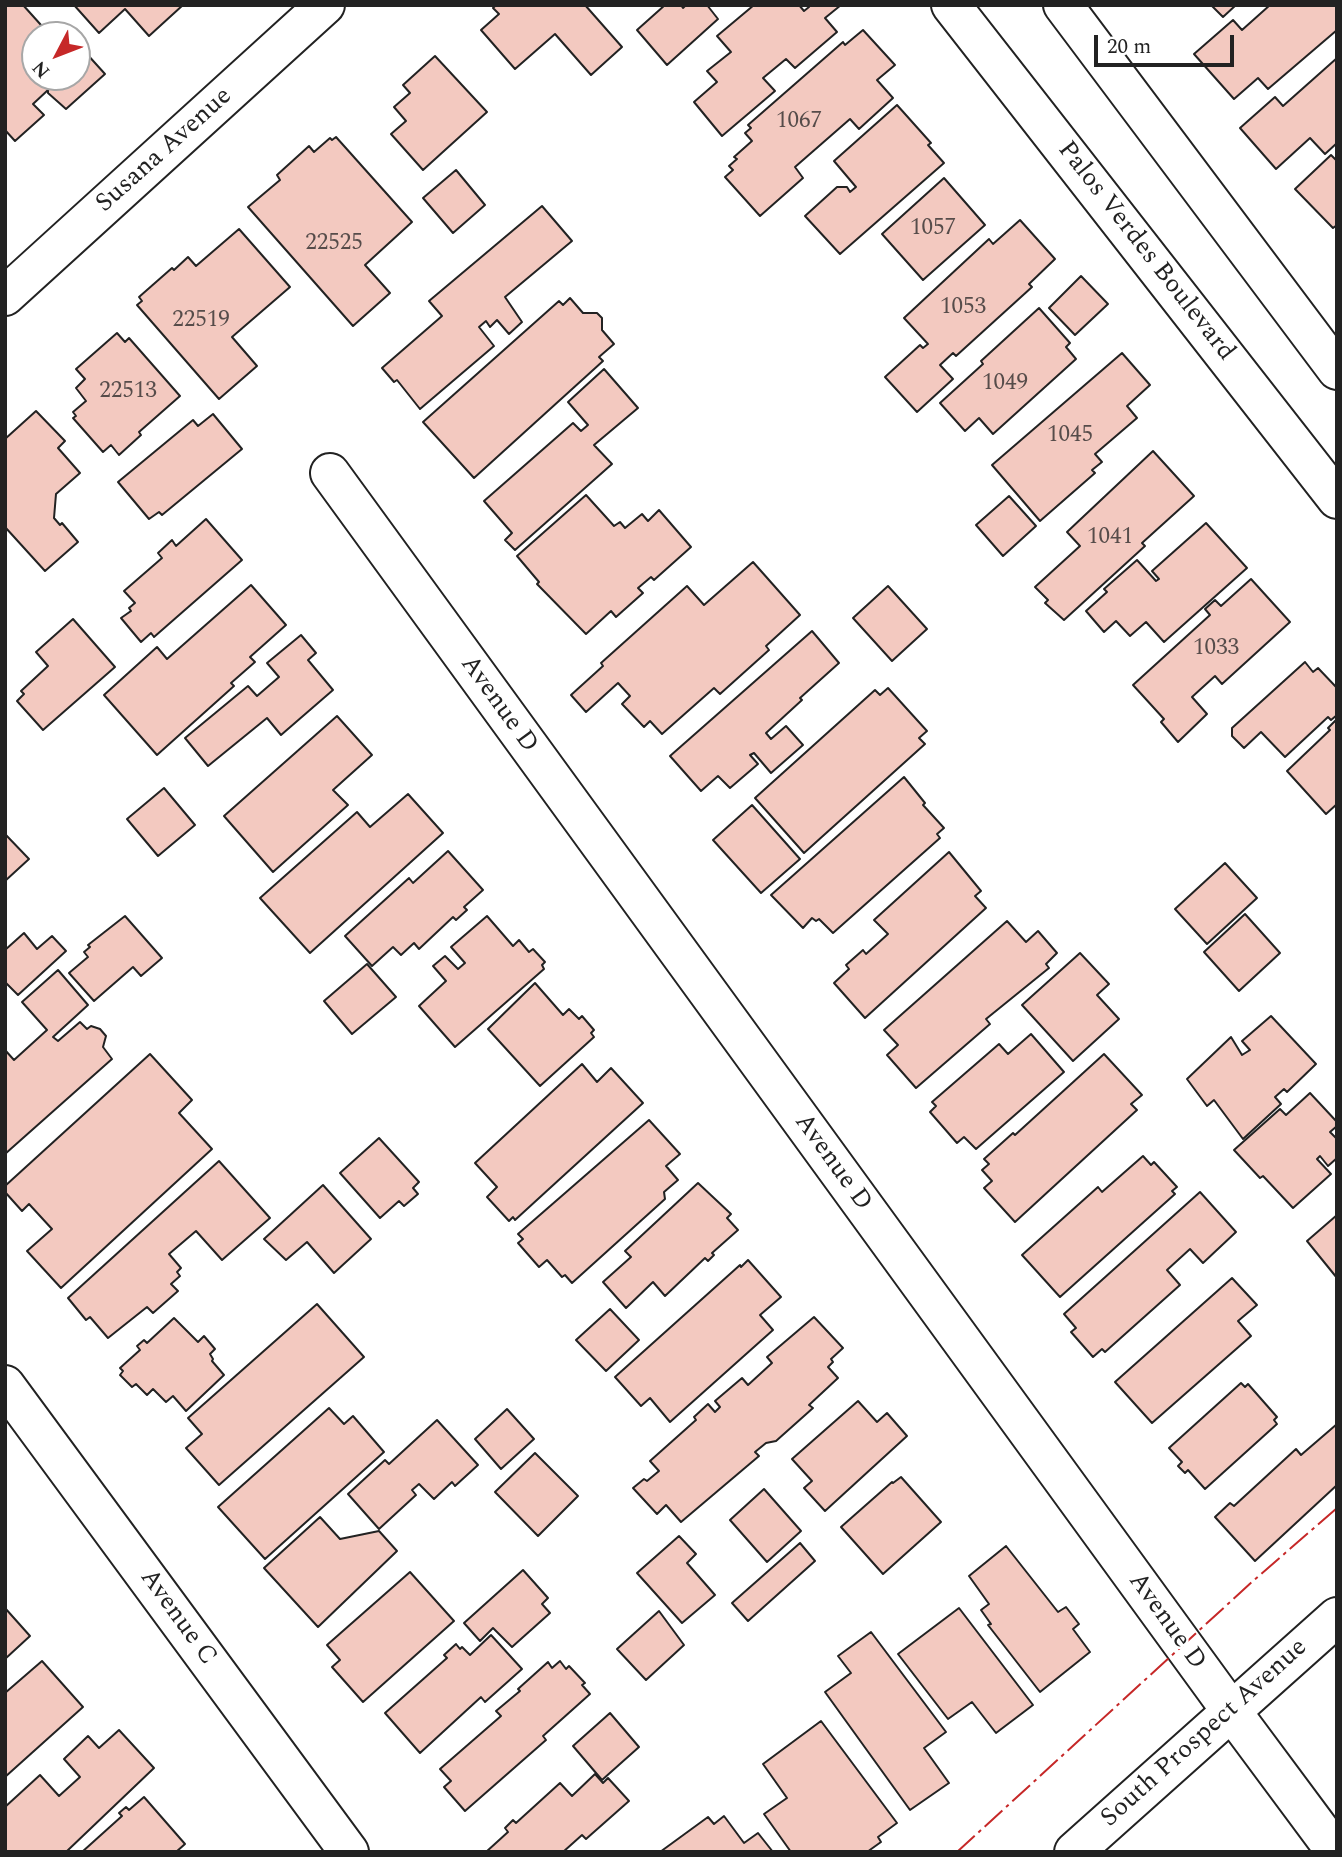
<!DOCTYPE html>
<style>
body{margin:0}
#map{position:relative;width:1342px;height:1857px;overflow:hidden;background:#fff;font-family:Spectral,serif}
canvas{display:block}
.frame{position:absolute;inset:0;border:7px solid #222;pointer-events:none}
.north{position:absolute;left:21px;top:21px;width:70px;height:70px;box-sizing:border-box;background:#fff;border:2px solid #a7a7a7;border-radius:50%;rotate:228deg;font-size:19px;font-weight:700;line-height:28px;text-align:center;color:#222}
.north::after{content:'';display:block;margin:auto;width:24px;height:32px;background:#c62828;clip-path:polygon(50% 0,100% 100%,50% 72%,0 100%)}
.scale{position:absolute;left:1094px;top:35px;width:140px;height:32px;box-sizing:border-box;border:4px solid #222;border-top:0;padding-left:9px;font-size:21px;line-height:24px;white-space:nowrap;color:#222;-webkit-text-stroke:5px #fff;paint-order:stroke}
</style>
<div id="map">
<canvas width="1342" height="1857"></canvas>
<div class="frame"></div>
<div class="north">N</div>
<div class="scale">20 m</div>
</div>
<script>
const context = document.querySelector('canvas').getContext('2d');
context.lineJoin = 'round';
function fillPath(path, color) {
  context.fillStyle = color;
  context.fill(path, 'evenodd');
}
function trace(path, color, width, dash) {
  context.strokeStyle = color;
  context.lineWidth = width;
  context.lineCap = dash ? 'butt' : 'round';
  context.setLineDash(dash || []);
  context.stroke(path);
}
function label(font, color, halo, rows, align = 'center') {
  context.font = font + ' Spectral,serif';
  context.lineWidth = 5;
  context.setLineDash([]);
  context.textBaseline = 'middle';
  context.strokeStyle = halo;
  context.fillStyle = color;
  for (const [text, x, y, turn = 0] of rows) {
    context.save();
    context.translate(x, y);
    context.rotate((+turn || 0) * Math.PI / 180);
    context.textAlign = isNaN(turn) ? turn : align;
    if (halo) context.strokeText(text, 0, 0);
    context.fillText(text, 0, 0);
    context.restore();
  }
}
const building = new Path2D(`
 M5,5H23L50,35H35V77H77V43L105,74L66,109L48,93V90L33,104L44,115L15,141L5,130Z
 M74,5H183L149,36L125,9L99,33Z
 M496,5H585L622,47L591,75L555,34L515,69L481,30L499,14L493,8Z
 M665,5H681L683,8L686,5H707L718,19L667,65L637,30Z
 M754,5H799L804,11L809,7L808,5H841L825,18L837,32L795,68L786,59L763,78L775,91L722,136L694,102L717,82L707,71L731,52L717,36Z
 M1211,5H1236L1223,17Z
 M1270,5H1337V30L1268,89L1258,78L1234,99L1194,54L1233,20L1242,30Z
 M863,30L895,65L877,80L893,98L859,129L850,119L795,167L803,178L760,216L725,177L733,170L729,166L737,159L734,157L752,141L745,133L751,128L748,125L843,42L845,45Z
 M435,56L487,112L423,170L391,134L406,121L394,107L410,93L403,85Z
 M1337,58V143L1325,154L1310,138L1276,169L1240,128L1275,97L1283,106Z
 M897,105L931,143L928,145L944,163L840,254L805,216L837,187H847L850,192L856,187L834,161Z
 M336,137L412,222L365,265L390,293L353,326L248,207L280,180L277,175L309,146L314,152L330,138L332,140Z
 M1331,155L1337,161V225L1333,228L1295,189Z
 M456,170L485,205L453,233L423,198Z
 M944,178L985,225L923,280L882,234Z
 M542,206L572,241L505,297L522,322L509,334L497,320L490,327L486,321L479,327L494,346L420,409L397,380L394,382L382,368L442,316L429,301Z
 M1020,220L1055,259L1029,284L1032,287L956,356L953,353L940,365L953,379L917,412L885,377L920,345L923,348L928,344L904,318L989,239L993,244Z
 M239,229L290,287L232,337L257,366L219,399L137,305L142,301L139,297L172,268L174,270L188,257L196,266Z
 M1081,276L1108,304L1075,335L1049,308Z
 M570,298L583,313H597L602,318V330L614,344L599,357L603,361L474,478L423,422L559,301L563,305Z
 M1039,308L1070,343L1066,347L1076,359L993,434L979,418L965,431L940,403L983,364L981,361Z
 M117,333L125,342L129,338L180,396L139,432L141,435L119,455L111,445L103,452L73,418L76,416L73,412L86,401L76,388L85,379L76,369Z
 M1122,353L1150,385L1127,406L1137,418L1095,454L1102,462L1092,470L1095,473L1040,521L992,465Z
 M604,369L638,408L594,445L612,464L515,550L505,540L512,533L484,501L573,423L581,431L588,425L568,402Z
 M36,411L65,441L58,448L80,473L56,494L54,518L60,525L62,523L78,542L45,571L5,527V439Z
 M213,414L242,449L162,515L159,512L149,519L118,482L193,420L198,426Z
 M1153,451L1194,496L1142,543L1145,546L1064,620L1045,603L1048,600L1035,587L1080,546L1067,532Z
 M586,495L614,526L620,522L625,528L642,514L648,521L659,510L691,547L654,580L651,577L638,588L643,593L616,617L611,611L586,634L537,584L539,582L517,556Z
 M1009,496L1036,526L1003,556L976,525Z
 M206,519L242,560L154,637L151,633L141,642L121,618L131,611L129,608L135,603L124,591L162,558L158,553L172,540L176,546Z
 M1206,523L1247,568L1164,642L1146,622L1130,636L1116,621L1104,632L1086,611L1107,592L1104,589L1137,560L1156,581L1159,579L1152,571Z
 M753,562L800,615L766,646L769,650L720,694L714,688L662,734L650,721L644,727L622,704L630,696L618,683L586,712L571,695L603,666L601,663L687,586L704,605Z
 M1251,579L1290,622L1222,684L1215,676L1192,697L1207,714L1178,742L1161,722L1164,719L1133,685L1210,615L1205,609L1215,600L1221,606Z
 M251,585L286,625L250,657L255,662L231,683L234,686L157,755L104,695L157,647L167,659Z
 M888,586L927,629L892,661L853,618Z
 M73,619L115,667L43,730L17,701L24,694L21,691L48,666L36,652Z
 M812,631L839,663L800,698L802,700L766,733L771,739L786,726L803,745L771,773L754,753L750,755L758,764L730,788L718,776L701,791L670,756Z
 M301,635L316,653L308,660L333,690L281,735L267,718L208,766L185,738L248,686L257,696L279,677L267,663Z
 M1305,662L1313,672L1318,668L1337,688V715L1331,720L1328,717L1285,757L1261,732L1244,748L1232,736V728Z
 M888,688L927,731L919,738L925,744L804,853L755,798L875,690L880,695Z
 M337,716L372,755L333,790L348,805L273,872L224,816Z
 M1336,720L1337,804L1326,814L1287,771L1330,730L1328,728Z
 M904,777L925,803L923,805L944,828L937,834L940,838L833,933L819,919L816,921L812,918L803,928L771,895Z
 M164,788L195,825L158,856L127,819Z
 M408,794L443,833L310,953L260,898L357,812L370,827Z
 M752,805L800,859L761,893L713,840Z
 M5,834L29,859L5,881Z
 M448,851L483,890L464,907L467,910L456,920L453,917L419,949L414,943L401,955L393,947L372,966L345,936L409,878L413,883Z
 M949,852L981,891L975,896L986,908L865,1018L834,983L849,969L846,965L863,950L866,954L888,934L874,920Z
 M1225,863L1257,898L1207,944L1175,909Z
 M1245,914L1280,953L1239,991L1204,952Z
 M125,916L162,958L141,976L133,967L94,1001L69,973L88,957L84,952L90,947L88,945Z
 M487,916L513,946L519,940L529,952L533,949L545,962L542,965L544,969L455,1047L419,1006L446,981L433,966L445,956L458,969L465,963L451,947Z
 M1007,921L1026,942L1038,931L1057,953L1046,964L1049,968L986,1019L990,1024L916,1088L887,1055L898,1045L884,1030Z
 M24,933L37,949L52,936L66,951L18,995L5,982V950Z
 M1080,953L1109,984L1097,995L1119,1019L1073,1061L1022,1005Z
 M367,964L396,997L352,1034L324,1001Z
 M58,970L88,1005L53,1037L58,1041L80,1022L87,1029L91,1026L100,1029L106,1036L103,1047L112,1059L5,1154V1050L14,1060L47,1030L22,1002Z
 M535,983L563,1015L569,1009L579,1019L582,1016L594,1030L591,1033L594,1037L540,1086L488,1029Z
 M1271,1016L1316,1064L1287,1092L1284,1089L1275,1097L1281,1104L1243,1139L1214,1100L1207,1106L1187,1079L1231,1037L1242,1055L1250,1050L1242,1041Z
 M1031,1034L1064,1072L976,1149L964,1137L957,1143L930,1112L936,1106L932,1102L999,1044L1008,1054Z
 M150,1054L192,1100L179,1113L212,1149L61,1288L27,1251L52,1229L29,1204L22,1211L5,1192V1186Z
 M1104,1054L1142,1095L1131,1104L1137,1110L1015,1222L984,1188L992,1181L982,1170L989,1164L984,1159L1013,1133L1015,1135Z
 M582,1064L597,1082L611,1068L643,1103L515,1220L513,1217L509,1221L487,1197L497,1187L475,1163Z
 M1310,1093L1337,1122V1126L1330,1132L1337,1139V1158L1328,1166L1320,1156L1317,1159L1331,1174L1293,1208L1263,1176L1260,1178L1234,1150L1280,1109L1286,1115Z
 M649,1120L680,1154L666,1166L678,1180L664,1192L665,1199L572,1283L565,1275L562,1277L547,1260L539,1267L518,1243L523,1239L518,1234Z
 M379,1138L419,1182L413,1188L418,1194L404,1206L399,1201L380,1218L340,1173Z
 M1143,1156L1151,1165L1154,1162L1177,1187L1172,1191L1175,1194L1060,1297L1022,1255L1098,1187L1102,1192Z
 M219,1161L270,1218L222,1260L196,1231L169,1254L181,1268L177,1272L180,1276L171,1284L178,1291L153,1313L147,1307L108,1338L90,1317L86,1320L68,1298Z
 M698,1183L731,1214L727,1218L738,1230L712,1253L714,1255L708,1261L705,1258L665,1296L653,1282L626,1308L603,1282L631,1257L625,1251Z
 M323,1185L371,1239L334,1273L307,1242L286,1260L264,1239Z
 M1200,1192L1236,1232L1203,1263L1190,1249L1167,1270L1180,1285L1105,1352L1102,1349L1093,1357L1071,1332L1076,1328L1064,1314Z
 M1337,1215V1278L1307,1241Z
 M748,1260L781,1297L760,1315L773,1330L670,1422L650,1398L641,1406L615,1377L740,1265L741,1267Z
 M1232,1278L1257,1305L1238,1321L1251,1336L1152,1423L1115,1382Z
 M317,1304L364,1357L219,1485L186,1448L202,1434L188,1418Z
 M610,1309L639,1340L606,1371L576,1340Z
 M814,1317L843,1348L831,1359L833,1362L828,1367L838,1378L809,1405L813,1408L776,1441L766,1443L755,1452L759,1456L681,1522L666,1505L657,1514L633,1488L644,1479L647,1481L659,1471L650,1461L696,1420L694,1417L708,1404L715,1412L720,1407L715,1401L742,1378L748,1385L772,1363L767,1357Z
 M174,1318L198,1342L204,1336L215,1349L210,1354L213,1359L212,1361L224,1375L186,1411L173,1396L166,1402L153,1389L147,1395L136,1384L132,1387L120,1375L123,1371L120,1368L140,1350L137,1346L144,1340L147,1343Z
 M1241,1383L1245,1387L1248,1384L1277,1417L1274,1420L1277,1424L1205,1489L1188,1470L1185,1473L1178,1466L1182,1462L1169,1448Z
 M858,1401L877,1422L887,1413L907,1436L825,1511L804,1488L812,1481L792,1459Z
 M329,1408L344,1424L353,1416L384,1452L265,1559L218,1507Z
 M507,1409L534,1439L501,1469L475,1439Z
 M437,1420L478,1465L455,1486L452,1482L434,1499L419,1484L412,1490L416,1495L379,1529L348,1494L385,1460L389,1464Z
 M1337,1424V1485L1255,1561L1215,1517L1230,1503L1234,1506L1296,1449L1301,1455Z
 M535,1453L578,1496L538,1536L495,1492Z
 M901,1477L941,1522L883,1574L841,1527L892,1482L893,1483Z
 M764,1489L801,1531L767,1562L730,1520Z
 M320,1517L340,1539L379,1531L397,1551L318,1627L264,1568Z
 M679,1536L696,1554L687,1563L715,1595L682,1623L637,1573Z
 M800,1543L815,1561L748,1621L732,1603Z
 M1006,1546L1058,1612L1066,1607L1079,1624L1073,1629L1090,1652L1040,1692L988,1625L991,1624L981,1610L989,1604L969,1576Z
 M523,1570L548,1598L542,1604L550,1613L512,1647L493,1628L480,1641L464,1623Z
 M410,1572L454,1621L363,1702L332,1667L340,1660L327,1645Z
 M5,1608L30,1636L5,1659Z
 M959,1608L1033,1705L996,1733L972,1702L948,1719L898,1654Z
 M659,1611L684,1645L646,1680L617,1649Z
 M871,1632L946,1732L924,1748L949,1783L910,1810L825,1692L851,1673L838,1656Z
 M491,1635L522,1669L485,1702L481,1697L420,1753L385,1713L447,1658L444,1655L456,1644L460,1649L462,1647L470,1655Z
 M42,1661L83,1707L5,1777V1693Z
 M560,1661L566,1669L569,1666L585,1683L582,1685L590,1694L543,1736L546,1740L465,1811L444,1787L451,1781L440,1769L501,1716L496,1711L520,1691L518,1689L548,1662L552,1668Z
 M610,1713L639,1747L602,1780L573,1746Z
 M821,1721L897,1823L878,1837L881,1842L867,1852H791L764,1814L787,1798L763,1764Z
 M119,1730L154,1768L66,1852H5V1807L40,1775L59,1796L80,1777L64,1759L88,1736L99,1748Z
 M595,1774L603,1783L608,1778L629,1801L586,1839L582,1835L563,1852H486L508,1832L505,1828L513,1820L516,1823L560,1783L572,1796Z
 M144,1797L185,1844L176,1852H82L122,1816L119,1813L126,1807L129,1810Z
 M724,1816L744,1843L758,1833L773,1852H660L708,1817L714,1824Z`);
fillPath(building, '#f3c9c0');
trace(building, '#222', 2);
const minor = new Path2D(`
 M5,296L325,5
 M330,473L1232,1712L1336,1852
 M5,1385L349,1852`);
const secondary = new Path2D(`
 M951,5L1337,499
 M1063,5L1337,370
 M1074,1852L1337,1617`);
trace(minor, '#222', 42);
trace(secondary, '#222', 42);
trace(minor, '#fff', 38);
trace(secondary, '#fff', 38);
trace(new Path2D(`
 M957,1852L1253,1581L1337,1508`), '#c62828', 2, [24, 5, 3.5, 5]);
label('23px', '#564c4a', null, [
 ["1067",799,122],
 ["1057",933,229],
 ["22525",334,244],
 ["1053",963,308],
 ["22519",201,321],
 ["1049",1005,384],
 ["22513",128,392],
 ["1045",1070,436],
 ["1041",1110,538],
 ["1033",1216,649]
]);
label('26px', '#222', '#fff', [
 ["Susana Avenue",165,151,-42],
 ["Palos Verdes Boulevard",1145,252,52],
 ["Avenue D",498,705,54],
 ["Avenue D",832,1163,54],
 ["Avenue C",177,1618,54],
 ["Avenue D",1166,1622,54],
 ["South Prospect Avenue",1205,1734,-42]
]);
</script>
